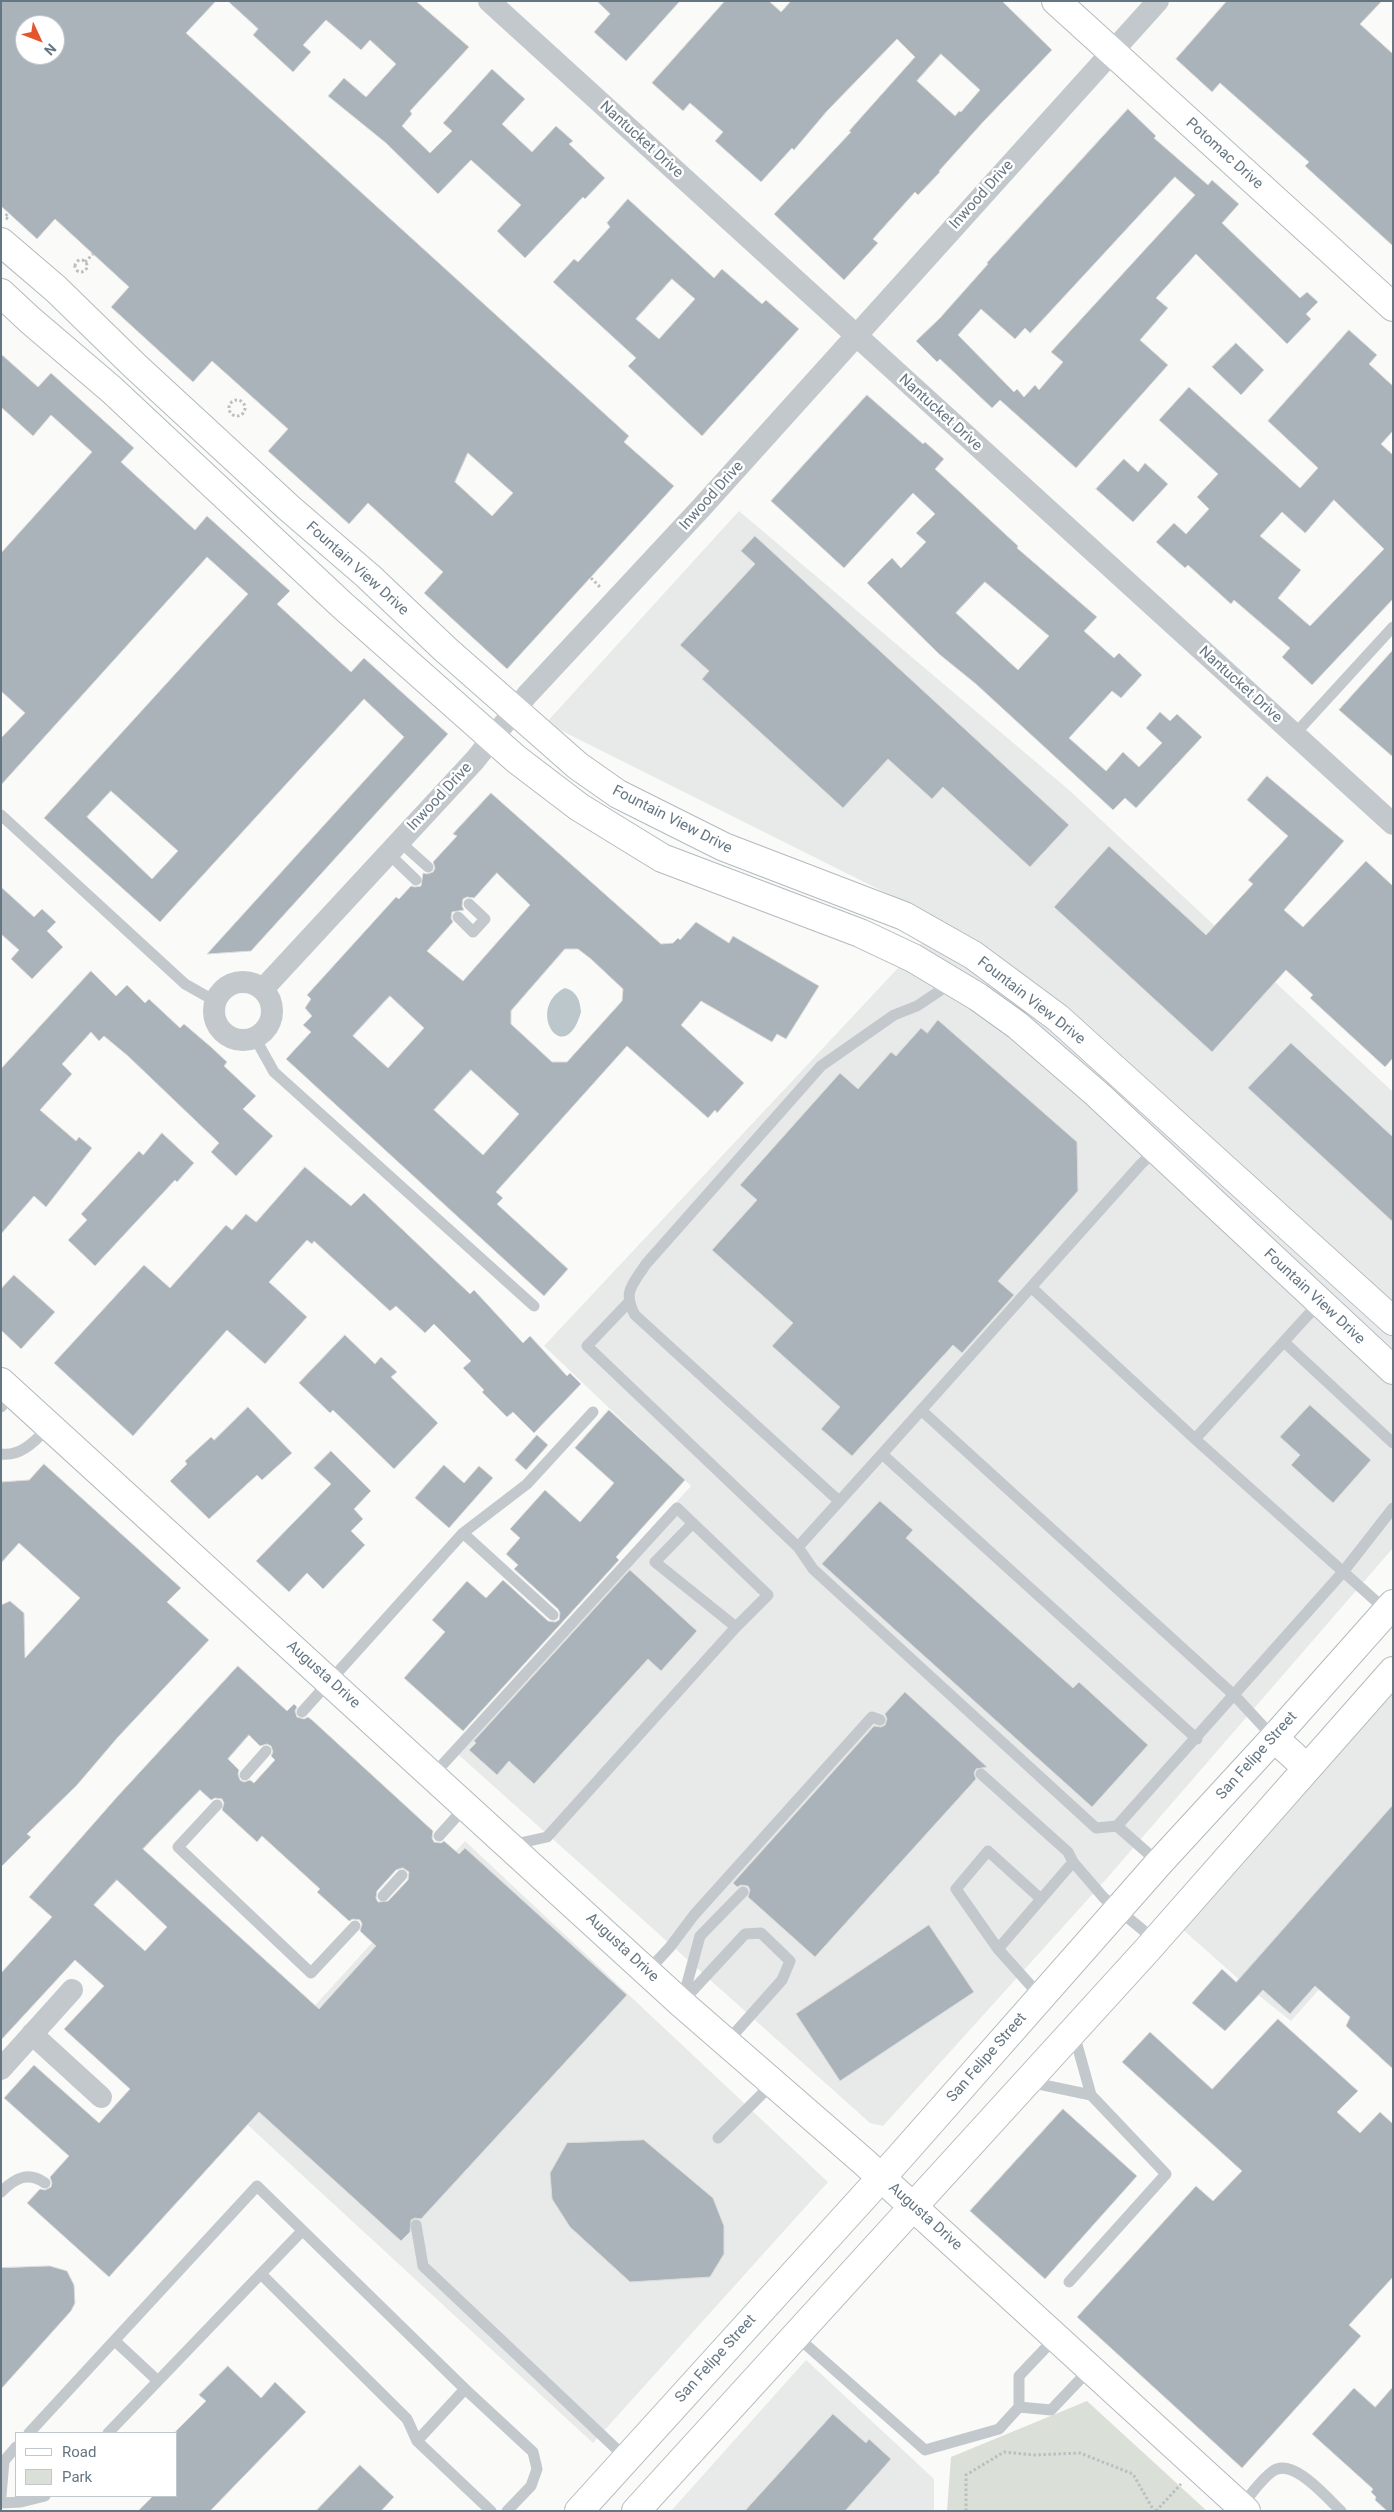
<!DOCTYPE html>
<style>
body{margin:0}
#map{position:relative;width:1394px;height:2512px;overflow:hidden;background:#fafaf8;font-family:Roboto,sans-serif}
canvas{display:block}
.frame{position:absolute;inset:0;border:2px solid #657683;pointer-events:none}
.legend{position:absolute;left:15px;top:2432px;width:162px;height:65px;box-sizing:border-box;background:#fff;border:1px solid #c1c8cd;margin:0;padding:6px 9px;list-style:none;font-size:15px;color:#657683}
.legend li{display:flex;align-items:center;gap:10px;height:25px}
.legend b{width:25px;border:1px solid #c1c8cd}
.north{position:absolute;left:15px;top:15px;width:50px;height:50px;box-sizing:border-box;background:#fff;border:1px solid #c1c8cd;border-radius:50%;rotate:133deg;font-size:14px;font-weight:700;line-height:20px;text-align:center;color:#657683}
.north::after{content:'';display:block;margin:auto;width:18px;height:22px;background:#e4572e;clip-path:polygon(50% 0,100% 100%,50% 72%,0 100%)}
</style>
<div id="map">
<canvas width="1394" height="2512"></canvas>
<div class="frame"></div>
<ul class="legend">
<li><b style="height:6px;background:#fff"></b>Road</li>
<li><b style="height:14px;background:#dadfd7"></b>Park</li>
</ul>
<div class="north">N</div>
</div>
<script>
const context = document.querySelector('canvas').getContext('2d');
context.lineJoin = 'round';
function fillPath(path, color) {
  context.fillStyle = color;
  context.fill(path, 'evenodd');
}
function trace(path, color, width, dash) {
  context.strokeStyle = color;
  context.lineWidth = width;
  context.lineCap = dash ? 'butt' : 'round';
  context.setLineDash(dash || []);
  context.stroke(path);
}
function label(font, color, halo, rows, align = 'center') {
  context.font = font + ' Roboto,sans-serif';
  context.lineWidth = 5;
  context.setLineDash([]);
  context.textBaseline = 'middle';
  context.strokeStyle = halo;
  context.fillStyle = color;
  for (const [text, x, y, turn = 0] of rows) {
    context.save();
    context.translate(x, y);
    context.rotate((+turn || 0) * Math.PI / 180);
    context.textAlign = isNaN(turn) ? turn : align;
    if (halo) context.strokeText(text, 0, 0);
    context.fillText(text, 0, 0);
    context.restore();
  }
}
fillPath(new Path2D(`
 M739,511L1069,790L1393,1092V1548L1108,1877L883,2126L870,2123L451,1748L691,1486L544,1346L942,921L546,723Z
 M1393,1685V1906L1291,2021L1243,1983L1181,1928Z
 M465,1841L828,2182L593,2443L225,2104Z
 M806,2360L934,2479V2511H671Z`), '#e8e9e9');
fillPath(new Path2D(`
 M1087,2401L1207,2511H947L951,2457Z`), '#dadfd7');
fillPath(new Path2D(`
 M565,988C577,991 580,1001 581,1012C564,1071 524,1008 565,988Z`), '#bbc7cb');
const building = new Path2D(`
 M1,1H216L186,33L629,436L624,442L674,486L507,669L424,593L443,572L368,503L349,524L268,451L288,429L212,361L193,382L111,307L129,287L55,219L37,239L1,206ZM25,25H55V55H25ZM468,453L513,493L492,516L455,482Z
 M228,1H416L469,47L410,111L412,114L402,126L430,153L452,131L443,123L492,69L525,99L502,124L532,152L556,126L573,141L569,144L605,178L585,199L583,197L525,258L497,231L521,205L471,160L438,194L386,143L328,96L344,78L366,97L396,64L370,40L361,50L326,20L303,45L311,52L293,72L253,35L258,29Z
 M597,1H680L626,61L594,32L610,14Z
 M725,1H769L781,12L791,1H1002L1052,50L983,122L939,171L940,172L918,195L915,192L873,239L878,243L844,280L774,214L851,132L849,131L915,57L897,39L827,111L794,150L792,148L761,182L715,141L723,132L690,103L683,111L652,83ZM941,54L980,90L961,112L959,111L955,116L917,81Z
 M1227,1H1382L1360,24L1393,54V246L1305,166L1309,162L1220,83L1212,92L1176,59Z
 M1128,109L1156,136L1154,138L1208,185L1212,180L1239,204L1222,223L1300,298L1307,292L1318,302L1306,314L1311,319L1287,344L1196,254L1156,298L1168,308L1140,340L1168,365L1076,468L1000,400L992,408L940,359L937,362L916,341L940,318L988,264L987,263ZM1175,177L1195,195L1051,352L1063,362L1039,390L1035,385L1024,397L1017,389L1014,392L958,335L981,309L1015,339L1025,328L1030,333Z
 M628,199L714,278L722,269L762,304L766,300L799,329L702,436L628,366L636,358L553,282L574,259L578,262L610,227L607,223ZM672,279L695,299L659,339L636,319Z
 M1349,330L1377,355L1369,364L1393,386V431L1381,444L1393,455V599L1312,685L1282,657L1290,648L1234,600L1231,604L1188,565L1185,568L1156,542L1174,523L1186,534L1209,509L1197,497L1218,474L1159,420L1189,387L1300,488L1318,468L1268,421ZM1334,500L1384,549L1310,626L1278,598L1301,570L1260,536L1282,512L1305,533Z
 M1236,343L1264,370L1241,395L1212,367Z
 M1,354L38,387L51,373L134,448L121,462L195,530L207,516L290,591L277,604L351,672L364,658L448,734L251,951L207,954L404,737L364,699L160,922L44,818L248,594L207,557L1,785V738L25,713L1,691V553L92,452L51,415L33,436L1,407ZM111,791L178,851L152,879L87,817Z
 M867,395L923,444L925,442L944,459L935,469L1018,546L1017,548L1097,617L1084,631L1114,658L1119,653L1142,675L1121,698L1112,691L1069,738L1106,771L1123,752L1139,767L1162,743L1146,728L1160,712L1170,721L1177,714L1202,737L1136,808L1125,798L1113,810L976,684L939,654L867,583L892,558L901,568L926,542L916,533L935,514L913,493L844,568L771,501ZM985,582L1049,636L1018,670L956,613Z
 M1124,459L1138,472L1145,463L1168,484L1133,522L1096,489Z
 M755,536L1069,825L1030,867L943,787L932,799L888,759L843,808L702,679L709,671L680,645L755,564L741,551Z
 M1393,650V757L1339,710Z
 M1267,776L1344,841L1284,910L1303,927L1366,861L1393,886V1058L1385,1067L1310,998L1313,995L1286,970L1212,1052L1054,907L1109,846L1206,935L1253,884L1248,880L1288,836L1247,800Z
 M491,793L661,944L673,943L678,938L680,940L696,922L729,943L733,936L819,986L786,1039L777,1034L772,1042L701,1001L681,1025L744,1083L717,1113L715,1110L708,1118L627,1046L496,1192L503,1198L497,1204L568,1269L544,1296L286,1059L311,1032L303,1025L312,1016L305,1008L311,999L307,995L396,897L399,899L411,886L415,887L421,886L423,873L427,874L433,872L435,868L433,862L457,836L453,834ZM497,873L530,905L463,981L427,951L453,922L451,918L452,912L464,910L462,906L463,899L467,897L474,898ZM565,949H578L591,959L623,989L622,1001L567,1062H552L511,1024V1011ZM390,996L424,1028L388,1068L353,1036ZM471,1070L519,1114L483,1155L434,1110Z
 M1,887L34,917L42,909L56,922L47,931L63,947L32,979L11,959L19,950L1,934Z
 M91,971L116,996L127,985L145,1003L149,999L180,1028L184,1024L211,1047L227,1062L224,1066L256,1096L243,1109L273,1136L236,1176L211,1152L219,1143L128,1056L104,1036L99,1041L91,1032L62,1064L72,1074L40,1110L76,1141L79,1137L92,1148L46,1207L34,1196L1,1234V1069Z
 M938,1020L1077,1142L1078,1191L998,1281L1014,1295L962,1353L953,1345L852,1456L821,1429L840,1407L772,1346L793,1323L712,1250L757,1200L740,1185L840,1073L858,1089L891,1052L896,1056L921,1028L927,1033Z
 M1291,1043L1393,1137V1222L1248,1088Z
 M162,1133L194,1163L177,1182L175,1180L95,1266L68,1240L87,1220L81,1214L139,1151L143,1155Z
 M305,1167L351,1206L364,1193L470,1294L474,1290L523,1343L530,1336L567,1376L570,1373L581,1384L534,1433L513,1412L507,1417L482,1392L484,1390L463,1368L471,1361L434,1324L425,1333L396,1306L390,1311L314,1241L312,1244L307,1240L269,1282L307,1317L265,1364L227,1330L133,1436L54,1363L144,1265L170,1288L226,1225L232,1230L246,1214L256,1222Z
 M14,1275L55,1312L21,1349L1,1330V1289Z
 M345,1335L375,1364L381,1357L397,1372L391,1377L438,1423L394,1469L333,1410L330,1413L299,1383Z
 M1310,1405L1371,1460L1333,1503L1291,1465L1300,1455L1280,1437Z
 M248,1407L292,1453L262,1480L257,1475L209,1519L170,1481L187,1464L185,1461L211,1437L214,1440Z
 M609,1410L685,1480L616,1557L619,1560L463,1731L404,1678L445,1632L432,1620L467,1581L486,1598L503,1580L548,1621L555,1622L559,1620L560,1613L558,1609L514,1569L518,1565L506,1554L520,1538L510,1529L545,1490L580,1522L614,1483L575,1448Z
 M537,1435L548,1445L526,1470L515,1460Z
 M331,1451L371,1491L354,1509L363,1519L351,1531L365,1545L323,1589L307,1573L289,1592L256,1561L331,1484L314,1468Z
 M44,1464L181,1588L167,1602L209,1640L118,1737L77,1785L27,1834L31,1837L1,1867V1605L10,1601L24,1613L25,1658L80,1598L19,1543L1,1563V1482L29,1480Z
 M444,1465L464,1483L479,1466L493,1478L449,1528L415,1498Z
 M880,1501L913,1530L906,1538L1073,1688L1079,1682L1148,1745L1092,1807L822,1564Z
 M630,1570L697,1631L661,1671L648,1659L534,1784L509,1761L497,1775L469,1750L476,1743L474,1741Z
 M238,1666L287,1711L294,1704L297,1707L295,1711L297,1717L304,1719L308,1717L312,1720L433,1831L432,1838L434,1842L441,1843L444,1841L459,1854L465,1848L627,1995L421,2219L415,2218L411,2220L410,2232L401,2241L259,2112L109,2277L27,2203L40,2189L45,2190L51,2187L52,2183L50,2177L69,2156L4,2098L34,2065L99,2123L130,2089L64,2029L104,1986L75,1960L1,2040V1973L52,1917L29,1897L117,1797ZM249,1735L260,1746L267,1744L271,1746L273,1752L271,1756L275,1760L254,1783L250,1780L244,1782L240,1780L238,1774L239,1770L228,1759ZM200,1790L211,1800L215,1798L222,1799L224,1803L222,1810L257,1842L262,1836L320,1889L317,1892L349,1921L353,1919L360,1920L362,1924L360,1931L376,1946L319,2009L143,1849ZM403,1868L409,1872L408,1880L388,1901L378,1902L376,1898L377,1891L396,1870ZM117,1880L167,1927L145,1951L94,1905Z
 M905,1692L987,1767L976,1769L974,1773L976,1779L815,1957L748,1897L750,1890L748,1886L741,1885L737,1887L733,1883L874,1726L881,1727L885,1725L887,1719L885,1714Z
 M1393,1805V2069L1346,2026L1350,2017L1315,1986L1290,2014L1263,1990L1225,2031L1192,2003L1222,1969L1236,1982Z
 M929,1925L974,1992L840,2081L796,2014Z
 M1278,2019L1358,2091L1337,2112L1360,2133L1380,2112L1393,2124V2277L1349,2325L1361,2336L1242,2468L1077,2317L1196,2186L1213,2201L1242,2171L1122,2062L1150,2032L1212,2089Z
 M1063,2109L1137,2176L1045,2279L970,2211Z
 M644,2140L713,2198L724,2226V2254L710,2277L630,2282L570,2227L552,2199L550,2173L567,2143Z
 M50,2266L67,2271L74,2285L75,2303L71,2311L1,2389V2268Z
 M228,2366L261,2398L275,2382L306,2412L210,2511H138L153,2496H176V2431L206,2401L199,2395Z
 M1393,2387V2511H1387L1375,2500L1376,2497L1371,2492L1373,2489L1312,2434L1354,2388L1375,2407Z
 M833,2414L866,2443L869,2439L891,2459L845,2511H745Z
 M360,2465L394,2497L381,2511H316Z`);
fillPath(building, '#aab3b9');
trace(building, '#dcdcda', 1);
const secondary = new Path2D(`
 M1056,1L1393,307
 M1,242L56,289L135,366L289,508L368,576L445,649L578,766L618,794L724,847L904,916L973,955L1058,1018L1393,1321
 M1,293L30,320L112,390L342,605L516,759L579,807L662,858L860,933L913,958L978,997L1017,1025L1097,1094L1393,1370
 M1,1382L681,2003L864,2162L1246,2511
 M1274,1738L1307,1768
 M579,2511L899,2158L1159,1863L1274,1738L1393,1604
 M636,2511L1148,1949L1393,1671`);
trace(secondary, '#b3babf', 30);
trace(new Path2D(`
 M8,219L5,217L8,213
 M75 266a6 6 0 1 1 12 0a6 6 0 1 1-12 0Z
 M85,262L93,254
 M229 408a8 8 0 1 1 16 0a8 8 0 1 1-16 0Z
 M591,578L600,587
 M966,2511V2475L1004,2452L1034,2455L1080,2453L1133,2474L1154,2511
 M1156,2511L1181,2484`), '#bbbfc2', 3, [2.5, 2.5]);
trace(new Path2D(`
 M1294,735L1393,627
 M1,815L185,984L215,1001
 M399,841L428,867
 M388,853L416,880
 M458,917L473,932L485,919L469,904
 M255,1038L274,1072L534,1306
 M1157,1149L1141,1164L882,1454L1197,1739
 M1031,1287L1195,1439
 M628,1303L587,1346L798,1547L813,1569L1096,1828L1117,1826
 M1319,1303L1195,1439L1387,1611
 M1284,1342L1393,1443
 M1,1407L14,1393
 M921,1410L1235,1696L1274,1738
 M1,1454C21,1457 36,1440 49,1427
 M839,1501L635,1315C622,1292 633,1284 646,1264L821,1066L894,1015L917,1006L953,982
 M463,1533L553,1615
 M798,1547L882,1454
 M302,1712L463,1533L527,1484L593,1412
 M981,1774L1068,1852L1073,1862
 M245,1775L266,1751
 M433,1775L677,1508L768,1595L736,1627
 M217,1805L178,1847L311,1973L355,1926
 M439,1836L466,1806
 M511,1845L547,1837L736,1627L655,1562L693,1523
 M1159,1863L1117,1826L1343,1572L1393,1508
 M383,1896L402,1875
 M998,1949L1073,1862L1104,1898L1155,1940
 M647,1972L670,1947L694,1915L872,1717L880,1720
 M1041,1997L998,1949L956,1889L988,1851L1041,1899
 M682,2002L700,1936L743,1892
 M681,2003L745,1934L761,1933L790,1961L782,1980L726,2043
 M1029,2082L1091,2095
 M718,2138L772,2084
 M1,2192C15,2178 28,2171 45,2183
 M416,2225L423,2266L626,2458
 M261,2274L407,2419L417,2441L491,2511
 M1069,2282L1166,2174L1091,2095L1074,2034
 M795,2335L925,2450L999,2429L1019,2407
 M1056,2337L1019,2376V2407L1051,2410L1090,2369
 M115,2341L158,2381
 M29,2433L257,2186L465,2389L533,2452L537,2469L531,2486L507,2511
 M108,2433L302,2231
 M417,2441L465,2389
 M1,2496L4,2461L16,2447
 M1,2503L21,2502L45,2496
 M1241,2506C1251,2495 1261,2479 1273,2471C1293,2457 1327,2498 1341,2511`), '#c3c8cc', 11);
trace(new Path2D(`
 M489,1L1393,824
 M214 1011a29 29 0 1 1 58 0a29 29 0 1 1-58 0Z
 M263,989L475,760L527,695L701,508L1158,1
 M32,2034L101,2097
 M1,2069L72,1990`), '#c3c8cc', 22);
trace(secondary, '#fff', 28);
label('15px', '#657683', '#fff', [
 ["Nantucket Drive",641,140,42],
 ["Potomac Drive",1224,154,42],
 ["Inwood Drive",982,195,-48],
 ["Nantucket Drive",940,413,42],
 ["Inwood Drive",712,496,-48],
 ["Fountain View Drive",357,569,42],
 ["Nantucket Drive",1240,685,42],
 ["Inwood Drive",440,797,-47],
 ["Fountain View Drive",672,820,27],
 ["Fountain View Drive",1031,1001,38],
 ["Fountain View Drive",1314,1297,43],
 ["Augusta Drive",323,1675,42],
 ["San Felipe Street",1257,1756,-48],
 ["Augusta Drive",622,1948,43],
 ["San Felipe Street",987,2058,-49],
 ["Augusta Drive",925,2217,42],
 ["San Felipe Street",716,2359,-48]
]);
</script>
